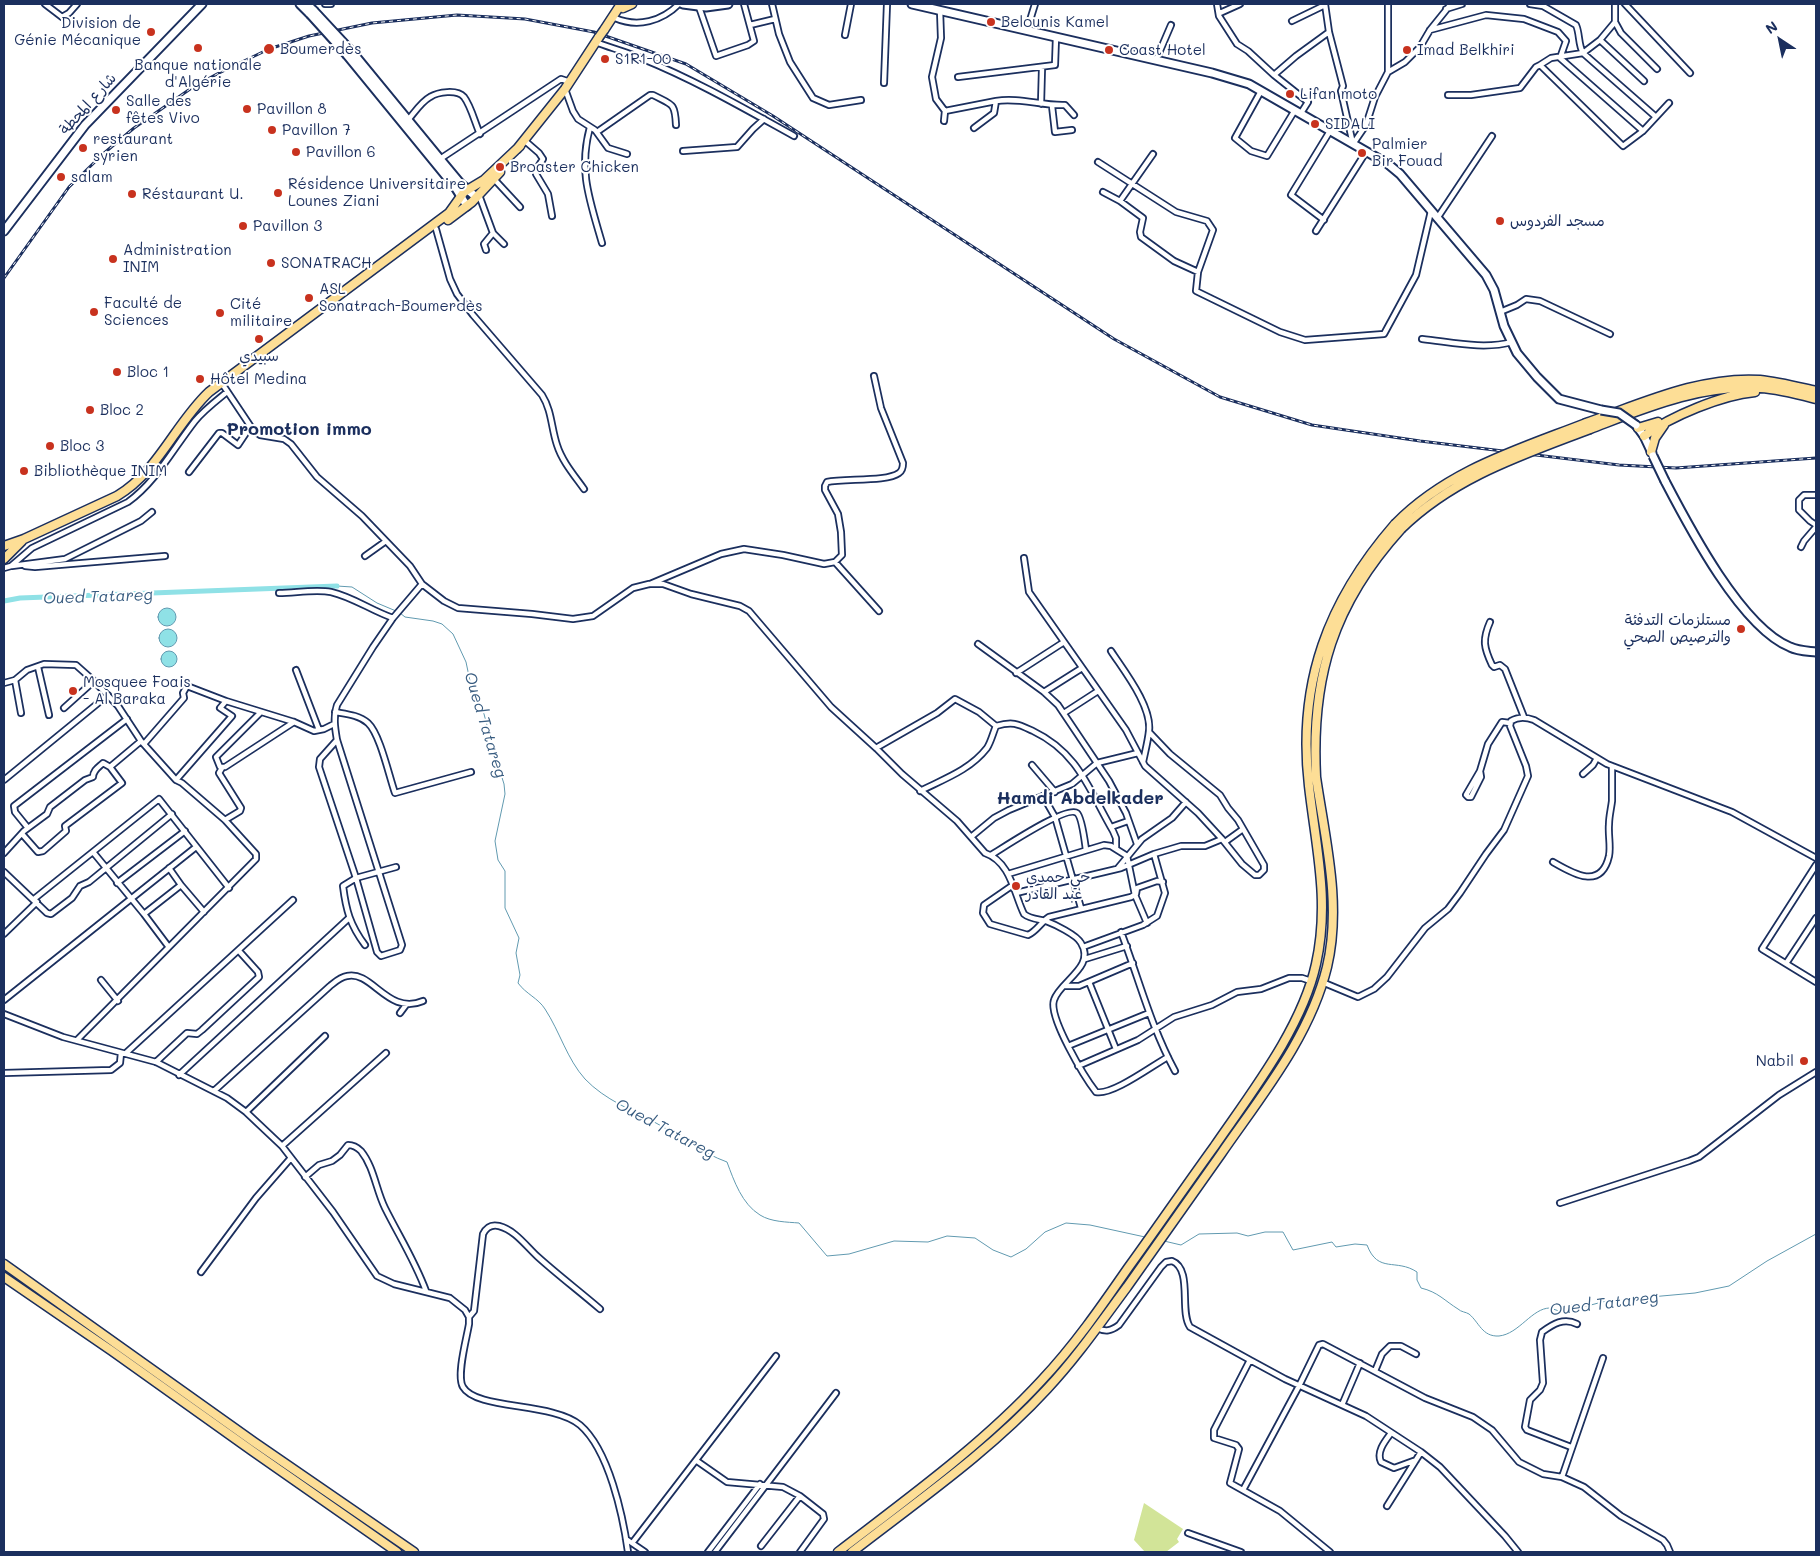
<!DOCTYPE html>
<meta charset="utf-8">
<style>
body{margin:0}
#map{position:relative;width:1820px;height:1556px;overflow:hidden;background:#fff;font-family:Mali,sans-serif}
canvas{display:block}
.frame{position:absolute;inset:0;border:5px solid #1b2f5e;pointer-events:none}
.north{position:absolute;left:1755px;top:15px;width:50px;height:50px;-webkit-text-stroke:4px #fff;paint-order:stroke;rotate:326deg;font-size:14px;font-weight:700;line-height:20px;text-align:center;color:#1b2f5e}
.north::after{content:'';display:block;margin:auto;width:18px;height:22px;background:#1b2f5e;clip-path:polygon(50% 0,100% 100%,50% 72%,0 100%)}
</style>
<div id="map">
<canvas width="1820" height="1556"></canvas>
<div class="frame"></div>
<div class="north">N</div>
</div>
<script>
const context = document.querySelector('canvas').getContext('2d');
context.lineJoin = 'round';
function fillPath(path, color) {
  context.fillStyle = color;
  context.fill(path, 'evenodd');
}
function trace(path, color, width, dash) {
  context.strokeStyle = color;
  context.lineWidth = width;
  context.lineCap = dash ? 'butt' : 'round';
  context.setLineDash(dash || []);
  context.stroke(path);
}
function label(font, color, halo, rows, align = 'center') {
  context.font = font + ' Mali,"Playpen Sans Arabic",sans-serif';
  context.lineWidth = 4;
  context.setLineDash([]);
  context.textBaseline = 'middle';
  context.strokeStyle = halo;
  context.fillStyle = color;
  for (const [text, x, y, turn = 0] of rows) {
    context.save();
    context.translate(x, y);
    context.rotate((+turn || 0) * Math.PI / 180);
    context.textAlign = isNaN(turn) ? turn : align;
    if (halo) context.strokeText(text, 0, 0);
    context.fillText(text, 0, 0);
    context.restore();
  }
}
fillPath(new Path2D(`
 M1144,1503L1183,1529L1177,1539L1179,1542L1166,1552H1145L1134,1540Z`), '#d2e498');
const water = new Path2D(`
 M158 617a9 9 0 1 1 18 0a9 9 0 1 1-18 0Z
 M159 638a9 9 0 1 1 18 0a9 9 0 1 1-18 0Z
 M161 659a8 8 0 1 1 16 0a8 8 0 1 1-16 0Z`);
fillPath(water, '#8fe1e6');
trace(water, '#619ab0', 1);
trace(new Path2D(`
 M337,586L352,587L377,603L396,611
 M400,613L405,617L433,621L442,624L453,634L466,662L470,681L484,714L494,752L504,784L505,794L495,841L498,860L505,871V908L519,938L516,953L520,975L518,983C526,994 538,998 545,1009C560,1032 567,1059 585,1079C605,1100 632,1110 656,1123C680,1136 702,1153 727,1162C734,1181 742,1204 760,1215C771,1222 787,1222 799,1223L827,1256L849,1254L894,1241L928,1242L947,1236L975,1238L993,1250L1011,1257L1026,1249L1045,1232L1066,1223L1090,1225L1145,1237
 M1164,1241L1181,1245L1199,1234L1237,1233L1248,1236L1265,1232H1283L1293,1250L1332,1242L1336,1247L1355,1244L1367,1245C1378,1274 1396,1258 1417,1272V1280L1421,1288C1438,1292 1445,1301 1458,1309C1461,1312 1466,1312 1469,1314C1479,1322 1482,1337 1499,1336C1519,1334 1532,1308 1550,1308C1554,1309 1558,1311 1562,1312L1571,1305L1587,1306L1606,1301L1695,1293L1729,1286L1767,1261L1816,1234`), '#619ab0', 1);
trace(new Path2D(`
 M4,601L20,598L337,586`), '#8fe1e6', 5);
const minor = new Path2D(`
 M45,4L62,17L69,13L77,4
 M325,4H331
 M772,4L779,34L790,62L813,98L829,105L861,100
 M1217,4L1219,16L1237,44L1248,51L1274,75L1308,102L1301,113
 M1325,4L1329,32L1343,86L1341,91L1353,144
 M1530,4L1543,6L1576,25C1580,34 1578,44 1583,53L1656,117
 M1615,4V22L1600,40L1583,53L1551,58L1540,65L1623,146L1643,131L1669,103
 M1625,4L1690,73
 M699,7L716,56L748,45L754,41L744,4
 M1446,9L1462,4
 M940,10L941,38L932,77L936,99L945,111
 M1220,13L1240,4
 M615,18C638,28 662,21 679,4
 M1292,21L1325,5
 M1615,22L1621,33L1657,69
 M750,25L775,19
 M1027,30L1035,4
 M1430,30L1486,15L1524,19L1558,32L1566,41L1560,58L1643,131
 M845,35L851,4
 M1600,40L1644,81
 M595,42C611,48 627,52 643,59C695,80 745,109 794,136
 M1156,60L1171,25
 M1388,72V4
 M1274,75L1296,56L1329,32
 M958,77L1055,65L1056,37
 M884,83L887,4
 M565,89L573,111L578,119L595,130L608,148L627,154
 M1261,91L1235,138L1251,151L1267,156L1295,110
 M1448,95H1471L1520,88L1536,67L1540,65
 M1041,104L1042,68
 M1052,106L1055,132L1072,130
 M408,120C415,112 421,102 430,97C438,92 457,89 464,97C471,106 475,123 480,134
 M944,121L945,111L996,101
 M590,127C578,171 590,201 602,243
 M974,128L994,113L996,101C1019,97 1042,106 1065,105L1074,115
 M597,132L650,95H653C672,105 675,102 676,125
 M524,140L539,153L543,159L536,170V174L548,194L552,216
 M1353,144L1366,125L1375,97L1388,72L1405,62L1420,47L1430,30L1451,4
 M683,151L737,147L753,129L764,119
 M440,159L561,79L570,82
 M1098,162L1176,212L1207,221L1213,230L1198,272L1196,291L1280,332L1305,340L1384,334L1416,275L1431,211
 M494,179L520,207
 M1103,192L1120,201L1143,218L1140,232L1141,237L1174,261L1198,272
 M479,195L493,233L504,244
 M1120,201L1153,154
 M1438,217L1492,136
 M1324,220L1291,195L1330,131
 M436,229L450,279L457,294L473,315L542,395C552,411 551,427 557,445C562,461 574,475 584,489
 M1316,231L1366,152
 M486,250L484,244L493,233
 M1500,312L1517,305L1526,299L1540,301L1610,334
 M1422,339C1451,342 1483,350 1512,342
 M221,382L253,430L260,435L284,439L291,444L317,477L362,516L410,566L422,584L444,601L458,608L532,614L573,619L593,616L633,588L649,584H663L691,594L740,606L749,611L831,707L876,748L902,774L957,821L985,853C1011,862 1014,894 1024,914C1030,919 1038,919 1046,921C1054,924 1077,935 1081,943C1096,967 1060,981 1054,1000C1048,1017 1085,1078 1096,1092C1112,1096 1153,1065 1168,1057
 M189,472L219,433H222L238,445L250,427
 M1816,495H1804L1799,500V510L1810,521L1816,525
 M1801,547L1804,541L1816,527
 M365,556L386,541
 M1024,558L1029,592L1126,730L1145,766L1198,813L1222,839L1242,864L1255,875H1259L1264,870V865L1238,820L1228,808L1220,795L1170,754L1149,732
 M835,562L879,611
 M12,566L65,559L141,521L152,512
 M25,566L35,567L165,556
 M4,568L11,566L32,548L128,502C156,482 173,449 195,421C204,410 216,401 227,392
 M650,584L721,554L744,549L783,555L824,564L835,562L842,555L841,532L838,514L825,490V486L827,482C844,478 887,482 899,473C902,471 903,466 903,463L881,408L874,376
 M279,593C295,593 315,589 331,592C353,597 372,611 393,618
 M1490,622C1482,640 1484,648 1492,665L1494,667L1500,665L1505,669L1524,717
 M978,644L1044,692L1058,705L1109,781L1126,813L1137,844
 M1111,651C1124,671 1152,706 1149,731C1148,741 1145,752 1143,762
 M38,667L49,715
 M296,670L319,730
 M1016,673L1064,642
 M15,680L21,713
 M4,683L15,680L27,670L44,664L76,665L94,681L118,706L141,741L176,780L182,783L225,820L256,854V859L77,1040
 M1044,692L1082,668
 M64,708L94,681
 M261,712L216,757L220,767H225L294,722
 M335,712C346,714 359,715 368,723C380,734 389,776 395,793L471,772
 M1064,713L1098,691
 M337,740L320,759L319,767L356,878L377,952L381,956L400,950L402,945L337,740C335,728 333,717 337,705L373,647L393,618L422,584
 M144,744L184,698L183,693L187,686L226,701
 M876,748L937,713L955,699L979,712L996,726C1013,721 1018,724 1033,731C1079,753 1089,790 1113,831L1116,838V849
 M1032,765L1055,792
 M222,768L219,773L241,808L240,811L225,820
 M1480,771L1488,744L1502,722L1510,723
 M1480,771L1481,777L1471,797H1468L1466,795Z
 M1583,774L1593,765L1597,758
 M4,780L108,695
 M176,780L232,716L220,708L226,701L294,722L314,731L324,729L334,724
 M920,791C944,779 970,770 987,748C991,742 993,733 996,726
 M1043,796L1055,817L1081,908
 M1111,827L1128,821
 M28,828L15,812L14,806L127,719
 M23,835L38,852L43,851L66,831L65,826L122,783L110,767
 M971,837L994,818L1009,810L1072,784L1097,763L1138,753
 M1225,842L1243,829
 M93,852L144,914L168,946
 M4,853L24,831L47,814L50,807L85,780L93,777C93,770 99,767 103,763L110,767L141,741
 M991,855C1003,848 1067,805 1077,813C1082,817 1085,843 1086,850
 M1553,862C1572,873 1601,891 1609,856C1611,846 1608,835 1609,824C1609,817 1611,809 1612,801C1612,789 1612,777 1612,766
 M1816,865L1762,949L1816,982
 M1118,868L1142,839L1172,818L1186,802
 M4,872L47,913L51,914L72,898L80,886L89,882L172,814
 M1008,874L1104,845L1111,846L1127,856L1135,895L1147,923
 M117,883L185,831
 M181,885L204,912
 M1013,885L984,905L983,913L990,924L1028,935C1037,931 1041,922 1049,917L1131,897L1136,894L1137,888L1157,881L1163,882
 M1016,893L1121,868L1154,854L1181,846H1205L1222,839
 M34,899L159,799L229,888
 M144,914L181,885L169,868
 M1121,932C1139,979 1151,1027 1175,1071
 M4,934L37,902
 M365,945C350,925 346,910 343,886L356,878L396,867
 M1083,947L1143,925L1157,916L1165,893L1154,854
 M1085,959L1127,946
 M1787,962L1816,918
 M101,980L118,1001
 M1089,982L1116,1049
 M1322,982L1358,997L1374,989L1387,977L1425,928L1448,909L1460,893L1486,854L1504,830L1528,776L1526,766L1510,726L1511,721C1519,716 1526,717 1534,720L1607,764L1732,812L1816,858
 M1064,986H1079L1133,963
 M4,1000L196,847
 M400,1013L406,1005
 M4,1014L63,1037L156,1062L227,1098L246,1112L282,1146L333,1212L377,1276L394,1284L450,1298L465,1310L469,1317V1324C467,1337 456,1376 463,1387C476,1410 553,1402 580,1425C609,1450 623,1516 628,1552
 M1068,1046L1149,1013
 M126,1053L293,900
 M156,1062L187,1033L197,1034L202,1030L259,977L258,972L239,951
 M1078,1066L1138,1040L1174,1017L1212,1005L1237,992L1261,989L1289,978H1302L1311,981
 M4,1073L111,1070L120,1063L121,1053
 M179,1075L349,918
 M215,1090L330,986C335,982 340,977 347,976C372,970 388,1016 423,1001
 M246,1112L325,1036
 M282,1146L386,1053
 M305,1177L319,1165L332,1161L340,1155L348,1145C353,1145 357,1147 361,1151C374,1167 376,1190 385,1208C399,1236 415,1261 426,1291
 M1560,1203L1689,1161L1699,1157L1779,1095L1816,1072
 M201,1272L256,1198L290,1159
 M469,1317L474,1311L483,1234C486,1228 491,1224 499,1226C515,1230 526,1246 538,1257C558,1275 579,1291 600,1309
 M1097,1328C1106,1332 1111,1331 1119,1325L1161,1267L1166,1262L1172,1261C1193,1269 1179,1311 1190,1327L1250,1360
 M1375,1371L1382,1354L1390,1346H1401L1416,1354
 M1342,1405L1360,1363
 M1391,1433C1385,1441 1376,1452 1381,1462L1394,1468L1416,1460
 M1571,1447L1527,1430L1525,1427L1530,1400L1540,1390L1543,1383L1540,1340L1542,1332C1553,1324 1564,1317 1577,1324
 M697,1461L727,1482L783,1487L800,1496L823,1514L824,1519L800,1552
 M1562,1477L1603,1358
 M1243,1490L1299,1386L1319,1345L1323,1344L1425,1398L1473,1417L1492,1430L1519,1462L1543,1474L1562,1477L1584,1487L1621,1516L1663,1540L1667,1545L1670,1552
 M1387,1506L1421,1452
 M1188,1533L1241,1552
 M626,1539L645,1552
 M633,1542L776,1356
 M761,1546L800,1496
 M708,1552L760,1484
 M715,1552L836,1393
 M1330,1552L1280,1511L1230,1483L1239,1449L1236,1445L1214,1438V1430L1250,1360L1285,1379L1366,1416L1421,1452L1440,1467L1505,1536L1518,1552`);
const secondary = new Path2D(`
 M300,4L310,14
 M307,4L314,11
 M683,4L706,7L728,4
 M912,4L1212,73L1249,84L1388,164L1400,174L1486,275L1494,290L1504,326L1517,353L1537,377L1559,399L1601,410
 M353,53L440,159L460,183L476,197
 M347,55L455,187L467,206
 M4,231L85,125L202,4
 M1636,425L1644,436L1652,453
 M1665,481C1689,527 1741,627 1790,647C1798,651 1808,651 1816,652`);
const primary = new Path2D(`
 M623,8L632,4
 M604,30L621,4
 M517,149L565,89L599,37
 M448,220L472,202L500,172
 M4,546L24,539L117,496C158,472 175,424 209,392L449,213L464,192L484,180L520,146
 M4,559L22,541`);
const trunk = new Path2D(`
 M1586,423C1641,404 1700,376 1760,380C1779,382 1798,387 1816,391
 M1638,428L1658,422
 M1590,429C1643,409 1701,384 1760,388C1779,389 1797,394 1816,399
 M1644,436C1671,416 1722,395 1755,392
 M1651,452L1655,438L1664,425
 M4,1264L254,1442L414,1552
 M4,1277L112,1351L251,1450L397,1552
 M838,1552C907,1499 982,1445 1041,1381C1074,1346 1101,1307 1128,1268C1157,1228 1185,1187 1214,1147C1251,1093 1302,1028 1316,964C1330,901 1316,848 1309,786C1297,683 1328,601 1395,524
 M852,1552C919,1500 990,1451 1047,1389C1077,1357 1101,1322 1127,1287C1158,1243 1190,1198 1221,1154C1261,1096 1310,1037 1327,967C1342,904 1325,839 1316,777C1311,677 1333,604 1401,529`);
trace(minor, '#1b2f5e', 8);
trace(secondary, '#1b2f5e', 11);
trace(primary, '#1b2f5e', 11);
trace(trunk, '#1b2f5e', 11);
trace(minor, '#fff', 4.5);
trace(secondary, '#fff', 7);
trace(primary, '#fdde96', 8);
trace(trunk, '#fdde96', 8);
const rail = new Path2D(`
 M4,278L69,187L103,154L134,128L193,87L217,74L269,49L309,36L372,23L457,15L525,19L594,32L686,64L773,116L1114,339L1220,397L1312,425L1420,441L1619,465L1676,468L1816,458`);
trace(rail, '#1b2f5e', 3);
trace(rail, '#fff', 1, [4]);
const secondaryBridge = new Path2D(`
 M314,11L353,53
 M310,14L347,55
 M1601,410L1619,413L1636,425
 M1653,456L1665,481`);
const primaryBridge = new Path2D(`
 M599,37L604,30`);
const trunkBridge = new Path2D(`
 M1395,524C1448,470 1517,450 1586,423
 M1401,529C1454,477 1522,455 1590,429`);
trace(secondaryBridge, '#1b2f5e', 11, []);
trace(primaryBridge, '#1b2f5e', 11, []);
trace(trunkBridge, '#1b2f5e', 11, []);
trace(secondaryBridge, '#fff', 7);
trace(primaryBridge, '#fdde96', 8);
trace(trunkBridge, '#fdde96', 8);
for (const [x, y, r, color] of [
 [991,22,5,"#c8321e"],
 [151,32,5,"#c8321e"],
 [198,48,5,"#c8321e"],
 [269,49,6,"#c8321e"],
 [1109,50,5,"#c8321e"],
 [1407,50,5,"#c8321e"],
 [605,59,5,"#c8321e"],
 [1290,94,5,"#c8321e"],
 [247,109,5,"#c8321e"],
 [116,110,5,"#c8321e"],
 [1315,124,5,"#c8321e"],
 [272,130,5,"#c8321e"],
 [83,148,5,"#c8321e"],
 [296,152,5,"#c8321e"],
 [1362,153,5,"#c8321e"],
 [500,167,5,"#c8321e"],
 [61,177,5,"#c8321e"],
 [278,193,5,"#c8321e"],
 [132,194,5,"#c8321e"],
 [1500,221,5,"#c8321e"],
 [243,226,5,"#c8321e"],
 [113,259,5,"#c8321e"],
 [271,263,5,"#c8321e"],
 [309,298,5,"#c8321e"],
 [94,312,5,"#c8321e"],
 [220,313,5,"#c8321e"],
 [259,339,5,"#c8321e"],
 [117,372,5,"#c8321e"],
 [200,379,5,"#c8321e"],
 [90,410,5,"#c8321e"],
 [50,446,5,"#c8321e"],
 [24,471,5,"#c8321e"],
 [1741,629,5,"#c8321e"],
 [73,691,5,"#c8321e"],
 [1016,886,5,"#c8321e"],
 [1804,1061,5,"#c8321e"]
]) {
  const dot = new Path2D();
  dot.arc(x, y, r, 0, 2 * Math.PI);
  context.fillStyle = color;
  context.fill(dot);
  trace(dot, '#fff', 2);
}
label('15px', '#1b2f5e', '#fff', [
 ["Belounis Kamel",1001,22],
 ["Division de",141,23,"right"],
 ["Génie Mécanique",141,40,"right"],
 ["Boumerdès",280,49],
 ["Coast Hotel",1119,50],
 ["Imad Belkhiri",1417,50],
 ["S1R1-00",615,59],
 ["Banque nationale",198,65,"center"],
 ["d'Algérie",198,82,"center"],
 ["Lifan moto",1300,94],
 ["Salle des",126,101],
 ["fêtes Vivo",126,118],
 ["Pavillon 8",257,109],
 ["SIDALI",1325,124],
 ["Pavillon 7",282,130],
 ["restaurant",93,139],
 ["syrien",93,156],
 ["Palmier",1372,144],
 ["Bir Fouad",1372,161],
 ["Pavillon 6",306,152],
 ["Broaster Chicken",510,167],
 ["salam",71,177],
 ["Résidence Universitaire",288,184],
 ["Lounes Ziani",288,201],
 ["Réstaurant U.",142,194],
 ["مسجد الفردوس",1510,221],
 ["Pavillon 3",253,226],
 ["Administration",123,250],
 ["INIM",123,267],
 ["SONATRACH",281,263],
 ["ASL",319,289],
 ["Sonatrach-Boumerdès",319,306],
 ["Faculté de",104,303],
 ["Sciences",104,320],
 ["Cité",230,304],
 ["militaire",230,321],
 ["سبيدي",259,356,"center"],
 ["Bloc 1",127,372],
 ["Hôtel Medina",210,379],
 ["Bloc 2",100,410],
 ["Bloc 3",60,446],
 ["Bibliothèque INIM",34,471],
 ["مستلزمات التدفئة",1731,620,"right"],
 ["والترصيص الصحي",1731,637,"right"],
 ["Mosquee Foais",83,682],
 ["- Al Baraka",83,699],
 ["حي حمدي",1026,877],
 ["عبد القادر",1026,894],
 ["Nabil",1794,1061,"right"]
], 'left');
label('15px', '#1b2f5e', '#fff', [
 ["شارع المحطة",88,104,-48]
]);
label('italic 16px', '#385c80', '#fff', [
 ["Oued Tatareg",98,597,-2],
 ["Oued Tatareg",485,725,73],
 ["Oued Tatareg",665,1129,28],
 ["Oued Tatareg",1604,1304,-7]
]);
label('bold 18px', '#1b2f5e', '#fff', [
 ["Promotion immo",299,429],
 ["Hamdi Abdelkader",1080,798]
]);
</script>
